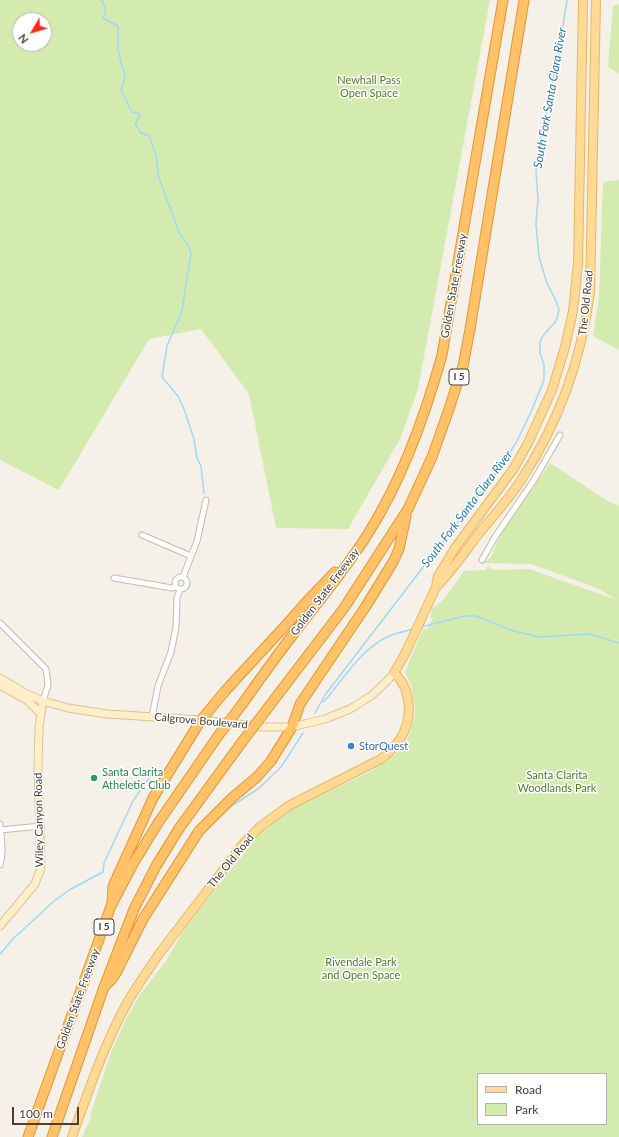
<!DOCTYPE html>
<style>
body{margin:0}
#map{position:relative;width:619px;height:1137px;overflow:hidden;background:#f5f0e8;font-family:Lato,sans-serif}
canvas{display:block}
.legend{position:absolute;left:477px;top:1073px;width:130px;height:52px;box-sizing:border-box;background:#fff;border:1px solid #b6b3af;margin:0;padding:5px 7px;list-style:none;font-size:12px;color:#494036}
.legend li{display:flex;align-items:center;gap:8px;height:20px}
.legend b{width:20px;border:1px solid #b6b3af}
.north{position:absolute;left:12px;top:12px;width:40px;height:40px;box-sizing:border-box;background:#fff;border:1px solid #b6b3af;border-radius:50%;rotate:232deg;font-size:11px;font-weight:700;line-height:16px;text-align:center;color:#494036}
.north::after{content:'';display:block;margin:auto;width:14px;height:18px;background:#ff2715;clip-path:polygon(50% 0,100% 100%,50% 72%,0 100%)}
.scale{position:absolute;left:12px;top:1107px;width:67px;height:18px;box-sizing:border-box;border:2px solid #494036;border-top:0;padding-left:5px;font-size:12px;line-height:14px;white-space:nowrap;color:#494036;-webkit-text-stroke:3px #fff;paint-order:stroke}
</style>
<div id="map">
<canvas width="619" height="1137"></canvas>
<ul class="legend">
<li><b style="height:5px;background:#ffda97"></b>Road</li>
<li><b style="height:11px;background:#d4ebaf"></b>Park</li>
</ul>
<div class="north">N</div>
<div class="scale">100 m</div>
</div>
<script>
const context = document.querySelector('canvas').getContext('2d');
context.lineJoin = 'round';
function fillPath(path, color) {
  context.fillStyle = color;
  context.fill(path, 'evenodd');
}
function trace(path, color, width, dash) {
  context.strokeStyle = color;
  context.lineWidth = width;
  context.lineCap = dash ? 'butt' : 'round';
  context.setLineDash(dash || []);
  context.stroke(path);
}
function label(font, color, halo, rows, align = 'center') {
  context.font = font + ' Lato,sans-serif';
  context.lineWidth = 3;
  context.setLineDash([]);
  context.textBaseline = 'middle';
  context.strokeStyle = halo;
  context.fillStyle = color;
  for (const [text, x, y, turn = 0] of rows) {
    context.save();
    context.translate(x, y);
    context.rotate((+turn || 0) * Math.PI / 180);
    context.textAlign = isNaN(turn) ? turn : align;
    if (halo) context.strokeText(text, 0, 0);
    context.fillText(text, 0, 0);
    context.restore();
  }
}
fillPath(new Path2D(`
 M0,0H490L418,389L401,437L348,529L276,528L249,394L201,329L149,339L59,490L0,460ZM20,20H44V44H20Z
 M619,4V74L608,67L613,6Z
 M619,180V350L593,336L599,295L603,182Z
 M550,463L606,500L619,506V1137H82L91,1117L90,1115L112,1050L127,1018L139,996L166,961L184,930L235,864L261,833L292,809L369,772L390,759L402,748L410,733L415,713L414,699L411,686L405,672L423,629L427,630L433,618H431V610L444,599L464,571L486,570L488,566L493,570L529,569L617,600L597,588L531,564L480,563L486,561L491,557L502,532ZM478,1074H606V1124H478Z`), '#d4ebaf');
trace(new Path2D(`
 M102,0L106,11L103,18L118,26V50L125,77L121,90L132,112L139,113L140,116L135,123L141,133L149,136L156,155L159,178L179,232L189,247L191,253L182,311L167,346L162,377L178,396L184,409L194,439L197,458L201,466L204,493
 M421,627L465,616H476L514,631L539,637L590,634L619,643
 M323,702L328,697C346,675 361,650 387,637C395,633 405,631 414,629
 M315,713L325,695L480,493L494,476L516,443L531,412L544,380V365L540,353V342L542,337L556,321L559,310L556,301L547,283L539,257L536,224L538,199L536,172L539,146L558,57L567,0
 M227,809L258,789L281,767L303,733
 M0,954L13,939L54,901L71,889L103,872L104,863L133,801L151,775`), '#a2d8f4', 1.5);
const street = new Path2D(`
 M142,535L191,556
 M482,560L495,537L534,480L560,435
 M175 583a6 6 0 1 1 12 0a6 6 0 1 1-12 0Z
 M183,577L197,541L206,500
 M114,578L172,588L176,587
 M0,623L46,669L48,685L43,701
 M152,717L158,686L171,652L176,627L177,598L180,589
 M0,824C1,837 4,852 0,865
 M0,830L41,826`);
const secondary = new Path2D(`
 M0,678L25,693L43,701L68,708L107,714L201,720L263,727H292L325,719L350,709L371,696L387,681L394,673
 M0,685L28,701L40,713
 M0,926L35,884L41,868L38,767L39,727L43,701`);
const primary = new Path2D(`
 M437,586C453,570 466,550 480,532C495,514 511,497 523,477C559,422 581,359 590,293L596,0
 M72,1137C88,1092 104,1045 127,1003C137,986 148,970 159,954L243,844L260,827L287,807L298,801L381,759C388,754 395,747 400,739C413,719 412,689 394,673L405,654L436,587L438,576L455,548L514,468L528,443L552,390L565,347L573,311L578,264L583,0`);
const highway = new Path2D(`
 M243,703C260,679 277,655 295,632C320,599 347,568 369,532C403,478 425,416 442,355L503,0
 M270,705L344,608L408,509L432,457L448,412L463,366L470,329L524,0
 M112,902L113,886L153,798L201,720L226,690L286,625L309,599L335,572
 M104,987L112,979L116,973L143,919L199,831L233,797L257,777L271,761L292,727L300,704L366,606L393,562L399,549L406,516
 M28,1137L111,906L133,864L158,823L218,736
 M52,1137L104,987L134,909L156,866L180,827L242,742`);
trace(street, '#c4baad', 7);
trace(secondary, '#dac498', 9);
trace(primary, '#eab761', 10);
trace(highway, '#e59632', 11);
trace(street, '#fff', 5);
trace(secondary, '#ffeec8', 7);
trace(primary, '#ffda97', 8);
trace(highway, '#ffc269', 9);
const highwayBridge = new Path2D(`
 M218,736L243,703
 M242,742L270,705`);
trace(highwayBridge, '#e59632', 11, []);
trace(highwayBridge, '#ffc269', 9);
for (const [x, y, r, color] of [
 [351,746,4,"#3f7fe0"],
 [94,778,4,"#2e9e5b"]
]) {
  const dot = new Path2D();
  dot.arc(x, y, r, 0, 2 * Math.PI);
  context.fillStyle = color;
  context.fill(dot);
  trace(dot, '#fff', 1.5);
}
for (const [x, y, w] of [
 [459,377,20],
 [104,927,20]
]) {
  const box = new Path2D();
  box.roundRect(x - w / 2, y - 8, w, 16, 3);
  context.fillStyle = '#fff';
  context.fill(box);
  trace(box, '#494036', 1);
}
label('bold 10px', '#494036', null, [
 ["I 5",459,377],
 ["I 5",104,927]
]);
label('11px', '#4e7e26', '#fff', [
 ["Newhall Pass",369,80],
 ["Open Space",369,93],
 ["Santa Clarita",557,775],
 ["Woodlands Park",557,788],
 ["Rivendale Park",361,962],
 ["and Open Space",361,975]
]);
label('11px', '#494036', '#fff', [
 ["Golden State Freeway",454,286,-80],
 ["The Old Road",586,303,-84],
 ["Golden State Freeway",325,592,-53],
 ["Calgrove Boulevard",201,721,5],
 ["Wiley Canyon Road",39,820,-91],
 ["The Old Road",231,861,-51],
 ["Golden State Freeway",78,999,-70]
]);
label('11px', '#366cbe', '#fff', [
 ["StorQuest",359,746]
], 'left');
label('11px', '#27864d', '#fff', [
 ["Santa Clarita",102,772],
 ["Atheletic Club",102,785]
], 'left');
label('italic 12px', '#277caa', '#fff', [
 ["South Fork Santa Clara River",550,98,-80],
 ["South Fork Santa Clara River",467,509,-53]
]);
</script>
